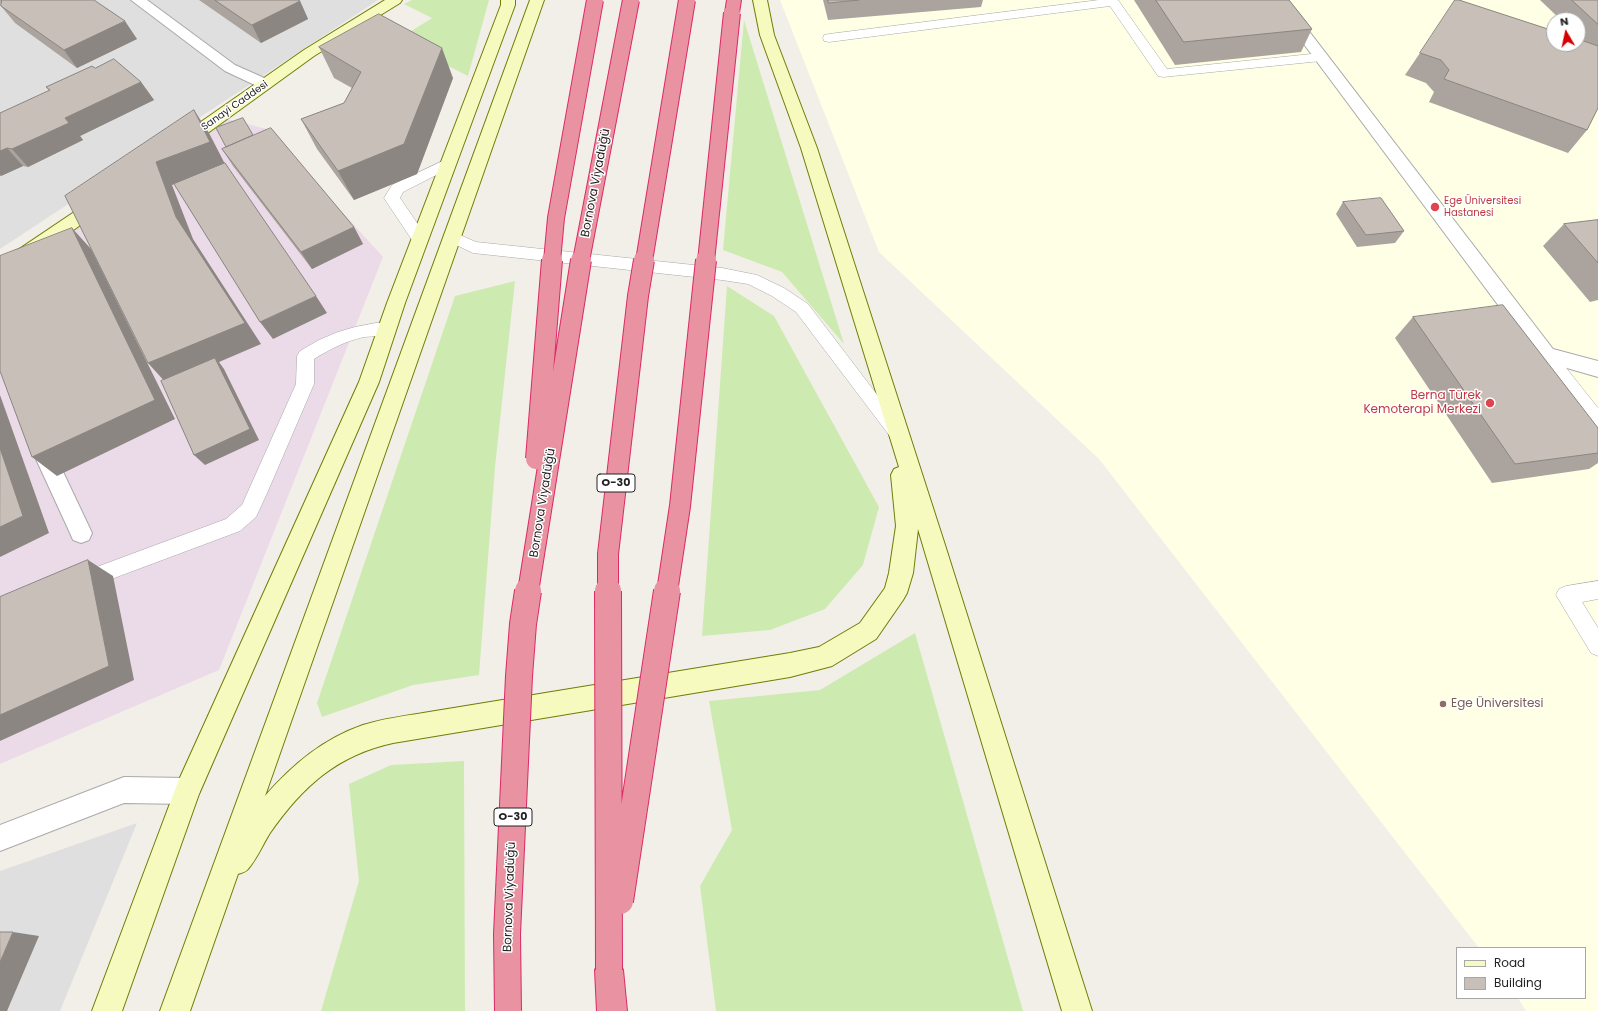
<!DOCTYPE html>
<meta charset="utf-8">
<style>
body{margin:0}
#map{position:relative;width:1598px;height:1011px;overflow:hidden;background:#f2efe9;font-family:Poppins,sans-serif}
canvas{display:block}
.legend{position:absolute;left:1456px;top:947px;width:130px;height:52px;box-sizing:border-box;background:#fff;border:1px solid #a7a7a7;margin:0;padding:5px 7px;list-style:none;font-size:12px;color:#222}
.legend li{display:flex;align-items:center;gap:8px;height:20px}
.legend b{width:20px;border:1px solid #a7a7a7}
.north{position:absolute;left:1546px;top:12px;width:40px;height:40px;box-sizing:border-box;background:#fff;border:1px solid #a7a7a7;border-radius:50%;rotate:351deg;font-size:11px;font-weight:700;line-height:16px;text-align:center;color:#222}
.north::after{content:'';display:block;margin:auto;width:14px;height:18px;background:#d40000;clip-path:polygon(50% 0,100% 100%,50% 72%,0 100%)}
</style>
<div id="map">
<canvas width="1598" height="1011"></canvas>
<ul class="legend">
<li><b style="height:5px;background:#f7fabf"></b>Road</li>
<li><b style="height:11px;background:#c7bfb8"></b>Building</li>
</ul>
<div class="north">N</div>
</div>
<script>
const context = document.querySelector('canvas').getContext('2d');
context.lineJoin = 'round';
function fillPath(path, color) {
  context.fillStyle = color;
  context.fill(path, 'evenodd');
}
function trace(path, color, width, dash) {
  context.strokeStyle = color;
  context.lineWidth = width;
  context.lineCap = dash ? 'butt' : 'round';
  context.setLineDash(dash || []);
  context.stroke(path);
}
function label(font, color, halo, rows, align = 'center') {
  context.font = font + ' Poppins,sans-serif';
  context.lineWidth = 3;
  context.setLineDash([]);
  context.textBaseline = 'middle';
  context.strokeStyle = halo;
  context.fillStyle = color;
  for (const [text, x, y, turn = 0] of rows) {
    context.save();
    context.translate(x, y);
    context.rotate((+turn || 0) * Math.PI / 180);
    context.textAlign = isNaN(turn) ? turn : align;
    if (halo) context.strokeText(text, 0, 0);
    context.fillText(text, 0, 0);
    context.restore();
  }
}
fillPath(new Path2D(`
 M0,0H378L0,249Z
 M137,823L60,1011H0V871Z`), '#e0dfdf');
fillPath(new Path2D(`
 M227,119L267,129L383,257L219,670L0,764V278Z`), '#ebdbe8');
fillPath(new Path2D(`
 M780,0H1598V1011H1526L1518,998H1585V948H1479L1099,459L879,252ZM1554,20H1578V44H1554Z`), '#ffffe5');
fillPath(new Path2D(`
 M412,0H489L468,76L397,40L432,18L404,4Z
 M744,20L844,344L782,272L723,250Z
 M515,281L495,467L479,675L413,685L322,717L317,703L455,296Z
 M727,286L774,316L879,507L863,565L825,609L770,630L702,636Z
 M915,633L1023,1011H716L700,886L732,830L709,701L820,690Z
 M464,761L465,1011H321L359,881L349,784L391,765Z`), '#cdebb0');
const lane = new Path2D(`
 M1099,0H1118L1167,69L1321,53L1326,54L1328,57L1326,60L1321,61L1163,77L1158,76L1110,6L829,42L824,41L823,38L824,35L829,34Z
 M449,158L454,160L456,163L454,166L403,192L400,198L428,239L426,243L420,244L414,243L384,198L392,185Z
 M453,232L476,242L722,268L757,275L784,288L808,304L907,434L904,439L898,441L892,439L796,312L772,296L748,284L722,280L473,253L448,241L445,237L448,233Z
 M376,323H387L393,325L395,329L393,333C384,336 374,336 364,337C346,341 330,349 314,359V384L268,491L256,517L240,531L82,590L75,587L72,581L75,575L226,519L242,505L296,384L297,356L300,351L319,340L338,332L355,327Z
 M1546,348L1552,350L1598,408V428L1592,426L1540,360L1537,355L1540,350Z
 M1598,581V599L1582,602L1598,628V656L1591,653L1556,595L1559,589L1566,586Z`);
const street = new Path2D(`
 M131,0H147L235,65L271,81L273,84L271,87L265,89L259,87L225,71Z
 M1271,0H1285L1553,349L1598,361V377L1539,360Z
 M41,437L48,440L92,533L89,540L81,543L73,540L70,533L30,446L34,440Z
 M124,777L187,778L196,782L200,791L196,800L187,804L124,803L0,851V825Z`);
const secondary = new Path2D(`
 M385,0H402L400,3L314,56L187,148L181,149L175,148L173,144L175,140L304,50Z
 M501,0H515V5L405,303L379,382L199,794L122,1011H92L178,782L359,382L387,303L501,5Z
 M530,0H544L265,796C293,764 323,739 363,725C382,719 403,716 423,713L790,653L819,647L860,623L885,588L889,573L896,526L891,475L894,469L899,467L801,148L760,35L753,0H767L774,35L817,148L945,545L1092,1011H1062L918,529L913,573L907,593L903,600L876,639L832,666L790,677L393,743C337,755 302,787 270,833C263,844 257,859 248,869C246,872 241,873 238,874L190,1011H160Z
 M101,196L107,198L110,202L107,206L23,266L7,276L0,278V262L95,198Z`);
const highway = new Path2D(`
 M727,0H741L739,13L737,16L732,17L727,16L725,13Z
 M609,956L619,960L623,970L627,1011H597L595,970L599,960Z`);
trace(lane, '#a9a9a9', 1);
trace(street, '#a9a9a9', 2);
trace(secondary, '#707d05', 2);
trace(highway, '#dc2a67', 2);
fillPath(lane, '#fff');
fillPath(street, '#fff');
fillPath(secondary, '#f7fabf');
fillPath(highway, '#e892a2');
const highwayBridgeFar2 = new Path2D(`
 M552,261L556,218L595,0
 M581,261L631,0
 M644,261L687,0
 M706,261L732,13`);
const highwayBridgeFar1 = new Path2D(`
 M536,459L552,260
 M528,592L581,260
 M608,592V554L638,296L644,260
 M667,592L680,506L706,260`);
const highwayBridge = new Path2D(`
 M608,591L609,970
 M620,901L667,591
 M508,1011L507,934L519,676L523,624L528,591`);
trace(highwayBridgeFar2, '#dc2a67', 18, []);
trace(highwayBridgeFar1, '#dc2a67', 22, []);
trace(highwayBridge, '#dc2a67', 28, []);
trace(highwayBridgeFar2, '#e892a2', 16);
trace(highwayBridgeFar1, '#e892a2', 20);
trace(highwayBridge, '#e892a2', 26);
fillPath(new Path2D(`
 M0,0H94L137,39L77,68L15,23L1,6Z
 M199,0H298L300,1L308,19L261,43Z
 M823,0H983L981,7L828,20Z
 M1134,0H1289L1312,29L1301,52L1175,65Z
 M1540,0H1598V108L1587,130L1568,153L1429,102L1434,92L1426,83L1405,75L1420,53L1583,41L1578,36V20H1561Z
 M319,47L453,78L417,174L354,200L317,149L301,119L344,103L352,88L334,78Z
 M95,68L141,82L154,100L80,136L83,140L28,167L23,166L1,176L0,175V113L50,91L46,87Z
 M222,149L354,227L363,244L312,269L233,166Z
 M1343,202L1404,231L1395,243L1357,247L1336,214Z
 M1598,220V300L1590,302L1543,246L1564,224Z
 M1413,317L1598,428V463L1589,469L1492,483L1395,338Z`), '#aba49e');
fillPath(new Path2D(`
 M300,1L308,19L261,43L252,25Z
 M125,21L137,39L77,68L64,50Z
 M442,48L453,78L417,174L354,200L338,171Z
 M141,82L154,100L80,136L83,140L28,167L12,149L65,118Z
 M194,110L209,133L225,164L172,185L193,239L261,344L219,362L224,369L259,440L205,465L194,455L167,384L148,363L176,217L156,162Z
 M7,148L23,166L1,176L0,175V151Z
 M354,227L363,244L312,269L301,252Z
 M72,228L91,249L175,419L57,476L32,457Z
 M316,296L327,313L273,339L260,322Z
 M0,395L49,533L0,557Z
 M88,560L113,576L134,680L0,741V715Z
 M13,932L39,936L7,1011H0V962Z`), '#8b8681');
const building = new Path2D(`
 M2,0H94L125,21L64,50L1,6Z
 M215,0H298L300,1L252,25Z
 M828,0H859L829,3Z
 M1156,0H1289L1312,29L1184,42Z
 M1455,0H1459L1554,31V44H1578V39L1598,46V108L1587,130L1444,79L1449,70L1441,60L1420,53Z
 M1572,0H1598V24Z
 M379,14L442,48L404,144L338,171L301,119L344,103L361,72L319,47Z
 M114,59L141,82L65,118L69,123L12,149L7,148L0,151V113L50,90L46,87L92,66L95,68Z
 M194,110L210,142L156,162L176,217L245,323L148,363L65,196Z
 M243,118L253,135L226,147L216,128Z
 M271,128L354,227L301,252L222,149Z
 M225,163L316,296L260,322L174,184Z
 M1381,198L1404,231L1366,235L1343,202Z
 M1598,220V263L1564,224Z
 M72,228L155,400L32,457L0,371V256Z
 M1503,305L1598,428V453L1515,464L1413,317Z
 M215,358L250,429L194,455L161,381Z
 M0,448L23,516L0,527Z
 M88,560L109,666L0,715V597Z
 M0,932H13L0,962Z`);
fillPath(building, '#c7bfb8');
trace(building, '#8b8681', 1);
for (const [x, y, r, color] of [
 [1435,207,5,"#e0444e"],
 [1490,403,5,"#e0444e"],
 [1443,704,4,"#8d6e63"]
]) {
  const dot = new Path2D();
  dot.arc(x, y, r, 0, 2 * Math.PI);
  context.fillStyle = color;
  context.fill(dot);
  trace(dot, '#fff', 1.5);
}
label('10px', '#222', '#fff', [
 ["Sanayi Caddesi",235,106,-35]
]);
label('10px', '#be3a42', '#fff', [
 ["Ege Üniversitesi",1444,201],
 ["Hastanesi",1444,213]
], 'left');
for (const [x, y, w] of [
 [616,483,38],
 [513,817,38]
]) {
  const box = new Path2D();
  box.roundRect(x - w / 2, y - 9, w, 18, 3);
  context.fillStyle = '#fff';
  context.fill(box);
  trace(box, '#222', 1);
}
label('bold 11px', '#222', null, [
 ["O-30",616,483],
 ["O-30",513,817]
]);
label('12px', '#222', '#fff', [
 ["Bornova Viyadüğü",596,183,-79],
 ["Bornova Viyadüğü",543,503,-81],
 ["Bornova Viyadüğü",510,897,-88]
]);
label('12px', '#be3a42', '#fff', [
 ["Berna Türek",1481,396],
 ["Kemoterapi Merkezi",1481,410]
], 'right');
label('12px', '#785e54', '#fff', [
 ["Ege Üniversitesi",1451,704]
], 'left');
</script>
